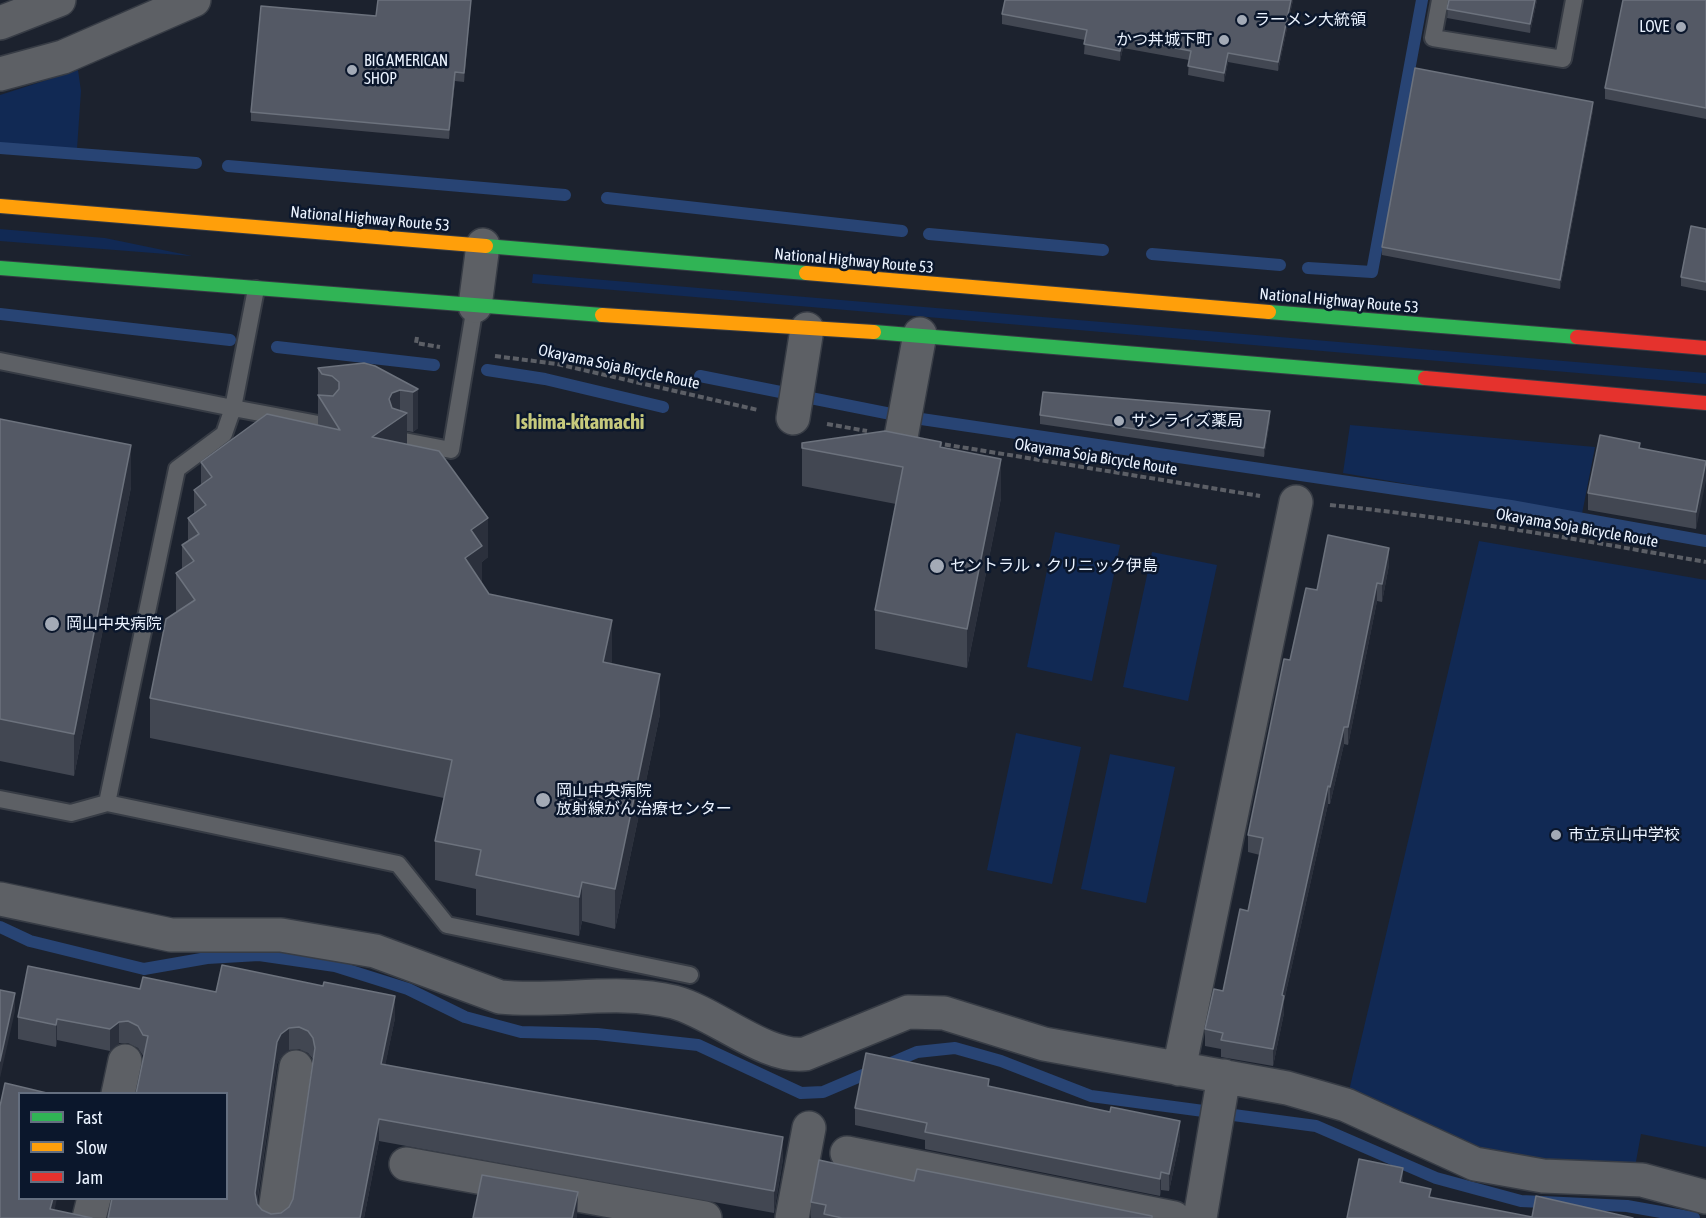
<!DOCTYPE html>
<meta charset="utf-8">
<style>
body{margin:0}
#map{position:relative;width:1706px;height:1218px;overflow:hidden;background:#1c222e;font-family:"Asap Condensed",sans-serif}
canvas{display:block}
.legend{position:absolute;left:18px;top:1092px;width:210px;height:108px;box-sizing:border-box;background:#0b172c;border:2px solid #656f80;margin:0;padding:8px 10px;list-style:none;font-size:18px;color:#ebf3ff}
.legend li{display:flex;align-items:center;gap:12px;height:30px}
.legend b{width:30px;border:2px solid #656f80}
</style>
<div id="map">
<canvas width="1706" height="1218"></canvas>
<ul class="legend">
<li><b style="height:8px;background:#30b455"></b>Fast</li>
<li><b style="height:8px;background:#ff9f0a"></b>Slow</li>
<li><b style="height:8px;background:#e5322d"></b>Jam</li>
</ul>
</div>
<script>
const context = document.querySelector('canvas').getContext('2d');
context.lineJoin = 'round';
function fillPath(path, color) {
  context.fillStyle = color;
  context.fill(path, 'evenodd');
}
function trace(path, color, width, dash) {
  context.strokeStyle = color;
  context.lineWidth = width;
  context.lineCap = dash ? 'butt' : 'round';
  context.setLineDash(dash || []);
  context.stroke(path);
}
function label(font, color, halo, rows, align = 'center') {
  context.font = font + ' "Asap Condensed","Noto Sans JP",sans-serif';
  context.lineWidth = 5;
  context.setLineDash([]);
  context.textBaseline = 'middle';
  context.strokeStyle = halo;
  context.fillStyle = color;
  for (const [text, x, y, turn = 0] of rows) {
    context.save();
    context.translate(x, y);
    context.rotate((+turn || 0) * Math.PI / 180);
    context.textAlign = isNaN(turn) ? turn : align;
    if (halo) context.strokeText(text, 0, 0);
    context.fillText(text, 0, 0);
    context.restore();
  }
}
fillPath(new Path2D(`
 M78,70L81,91L77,149L0,143V95Z
 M0,229L105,238L192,256L0,241Z
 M533,274L1706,373V384L532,283Z
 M1350,425L1595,447L1582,514L1343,473Z
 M1055,532L1120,545L1092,681L1027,667Z
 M1479,541L1706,580V1147L1641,1134L1635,1167L1477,1156L1348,1095Z
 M1152,552L1217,565L1188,701L1123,687Z
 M1016,733L1081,747L1052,884L987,870Z
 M1110,754L1175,767L1146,903L1081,889Z`), '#112954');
trace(new Path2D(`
 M0,148L196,163
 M228,166L565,195
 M607,198L902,231
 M929,234L1103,250
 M1152,254L1280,265
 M1308,268L1372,272L1422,0
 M0,314L230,340
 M277,347L434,365
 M487,370L545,379L663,407
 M700,376L901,416L1511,506L1706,541
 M0,927L30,941L144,969L207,958L259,955L335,966L408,989L465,1017L521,1032L597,1034L698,1045L801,1093L823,1092L917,1052L955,1048L1001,1061L1091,1096L1316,1126L1436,1178L1521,1201L1627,1206L1694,1218`), '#284474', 12);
const lane = new Path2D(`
 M1440,0L1433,38L1563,59L1574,0
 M256,289L233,408L329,426
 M0,361L233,408L224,434L177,469L107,803L398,864L447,925L690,975
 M399,440L451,450L475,306
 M0,799L71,813L107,803`);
const street = new Path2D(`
 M0,23L59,0
 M0,74L63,57L194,0
 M475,306L483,245
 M793,418L807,329
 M901,437L920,334
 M0,899L171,935H281L375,951L500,997C557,1003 617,988 674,1002C715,1013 766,1059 805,1054L908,1012L944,1013L1044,1044L1287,1088L1346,1105L1475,1164L1543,1176L1642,1180L1706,1197
 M1179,1069L1296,502
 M118,1094L125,1061
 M847,1153L1174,1218
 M406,1164L705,1218
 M89,1218L94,1198
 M274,1218L296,1067
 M792,1218L809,1128
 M1200,1218L1224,1076`);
const fast = new Path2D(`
 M486,246L806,273
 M0,268L602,315
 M1269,312L1577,337
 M874,332L1425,378`);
const slow = new Path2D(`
 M0,206L486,246
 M806,273L1269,312
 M602,315L874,332`);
const jam = new Path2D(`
 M1577,337L1706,348
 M1425,378L1706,403`);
trace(lane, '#373c45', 20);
trace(street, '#373c45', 36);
trace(fast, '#373c45', 16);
trace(slow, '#373c45', 16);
trace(jam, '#373c45', 16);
trace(new Path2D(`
 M417,337L416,343L440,347
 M495,356L557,364L758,410
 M827,424L867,431
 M936,443L1260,496
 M1330,505C1457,518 1581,540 1706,562`), '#5c5f66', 4, [6, 3]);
trace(lane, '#5d6065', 16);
trace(street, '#5d6065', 33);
trace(fast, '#30b455', 14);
trace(slow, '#ff9f0a', 14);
trace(jam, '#e5322d', 14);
fillPath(new Path2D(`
 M471,0L464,82L455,81L449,139L251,121V112L376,16Z
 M1005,0H1293L1278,71L1228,62L1224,82L1188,75L1189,60L1123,48L1120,61L1084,54L1085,40L1002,24V14Z
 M1449,0H1537L1530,33L1447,18Z
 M1706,0V119L1605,99V88Z
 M1593,110L1560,289L1382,255V247Z
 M1706,229V291L1681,286V277Z
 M318,368L418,389V428L413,432L407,431V444L488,557L482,562V583L489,594L612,660L611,664L660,714L615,929L582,921L579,936L476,915V889L435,880V841L444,798L150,738V698L176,612V573L182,569V545L188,542V518L194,513V490L201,485V462L318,425Z
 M1040,415L1270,420L1264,457L1040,424Z
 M0,419L131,487L74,776L0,761Z
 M802,443L941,447L1001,498L967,668L875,649V610L896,504L802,486Z
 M1640,448L1706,461L1696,529L1588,510V493Z
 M1389,565L1382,602L1377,601L1348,745L1344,744L1330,804H1328L1284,1001V1013L1273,1066L1221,1057V1049L1205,1046V1029L1223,991L1248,911L1260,855L1248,852V835L1290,660L1317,590Z
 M140,989L216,992L395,1018L385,1065L783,1159L774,1213L379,1141L364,1218H108L144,1057L138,1048L128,1043H119L110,1051L57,1040L56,1047L18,1039V1017ZM299,1049L308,1053L313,1059L293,1199L289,1207L281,1213L271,1214L262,1210L257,1204L277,1064L281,1056L289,1050Z
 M989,1087L1180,1139L1169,1191L1161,1190L1160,1196L925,1149V1140L855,1125V1108Z
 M914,1181L1152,1218H811V1202Z`), '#424752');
fillPath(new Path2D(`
 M471,0L464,82V73Z
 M1291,0H1293L1278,71V62Z
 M1535,0H1537L1530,33V24Z
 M1123,38V48L1120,61V51Z
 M1228,53V62L1224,82V73Z
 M455,72V81L449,139V130Z
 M1593,102V110L1560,289V280Z
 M418,389V428L413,432V392Z
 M400,390V418L407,413V453L372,437L392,393Z
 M1270,411V420L1264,457V448Z
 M131,445V487L74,776V734Z
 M1001,459V498L967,668V629Z
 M1706,464V481L1696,529V512Z
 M488,518V557L482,562V586L465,558L471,530Z
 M1389,548V565L1382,602V584Z
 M1377,583V601L1348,745V727Z
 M612,620V660L603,702V662Z
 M660,674V714L615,929V889Z
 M1344,727V744L1330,804V787Z
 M1328,786V804L1284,1001V1013L1273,1066V1049L1282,995Z
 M582,882V921L579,936V897Z
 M15,993V1011L0,1078V1061Z
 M395,996V1018L381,1086V1064Z
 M57,1019V1040L56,1047V1025Z
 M119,1022V1043L110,1051V1029Z
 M289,1028V1050L281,1056L277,1064L255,1215V1193L277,1042L281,1034Z
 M379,1119V1141L364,1218H360Z
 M1180,1121V1139L1169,1191V1174Z
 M783,1137V1159L774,1213V1191Z
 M1403,1168V1188L1400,1182Z
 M1161,1172V1190L1160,1196V1179Z
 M578,1192L577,1218H572Z
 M53,1198H57L53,1218L50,1209Z`), '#2b303c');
const building = new Path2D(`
 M378,0H471L464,73L455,72L449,130L251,112L261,6L376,16Z
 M1005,0H1291L1278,62L1228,53L1224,73L1188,66L1191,51L1123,38L1120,51L1084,44L1087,30L1002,14Z
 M1449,0H1535L1530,24L1447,9Z
 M1623,0H1706V108L1605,88Z
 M1415,68L1593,102L1560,280L1382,247Z
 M1691,226L1706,229V282L1681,277Z
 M364,363L375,366L418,389L413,392L400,390L392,393L389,399L392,408L407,413L372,437L439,451L488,518L471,530L482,546L465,558L489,594L612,620L603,662L660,674L615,889L582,882L579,897L476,875L481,850L435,841L452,760L150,698L166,619L195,600L176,573L194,561L182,545L199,534L188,518L206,505L194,490L212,477L201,462L267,414L340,430L318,395L333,396L339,389V382L332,376L322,374L318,368Z
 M1043,392L1270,411L1264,448L1040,415Z
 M0,419L131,445L74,734L0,719Z
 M885,431L941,442L940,447L1001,459L967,629L875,610L903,467L802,448V443Z
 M1600,435L1640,443L1639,448L1706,461L1696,512L1588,493Z
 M1328,535L1389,548L1382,584L1377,583L1348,727H1344L1330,787L1328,786L1282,995L1284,996L1273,1049L1221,1040L1223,1033L1205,1029L1214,989L1223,991L1240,909L1248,911L1263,838L1248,835L1284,659L1290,660L1306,588L1317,590Z
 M222,965L323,986L324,982L395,996L381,1064L783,1137L774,1191L379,1119L360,1218H108L112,1198H226V1094H136L148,1036L143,1035L138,1026L128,1021L119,1022L110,1029L57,1019L56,1025L18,1017L28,966L140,989L143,977L216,992ZM299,1027L308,1031L313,1038L315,1048L293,1199L289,1207L281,1213L271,1214L262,1210L257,1204L255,1193L277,1042L281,1034L289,1028Z
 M0,990L15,993L0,1061Z
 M866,1053L989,1079L988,1086L1110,1112L1111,1107L1180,1121L1169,1174L1161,1172L1160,1179L925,1132L927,1123L855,1108Z
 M5,1083L51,1094H20V1198H53L50,1209L92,1218H0V1106Z
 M1359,1159L1403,1168L1400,1182L1431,1189L1429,1197L1532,1217L1536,1196L1633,1218H1347Z
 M819,1160L914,1181L917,1169L1152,1216V1218H842L824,1214L826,1205L811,1202Z
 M482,1175L578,1192L572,1218H473Z`);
fillPath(building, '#545965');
trace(building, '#6c727d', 1.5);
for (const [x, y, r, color] of [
 [1242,20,6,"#a3aab6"],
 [1681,27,6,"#a3aab6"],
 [1224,40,6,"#a3aab6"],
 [352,70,6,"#a3aab6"],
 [1119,421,6,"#a3aab6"],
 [937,566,8,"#a3aab6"],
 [52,624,8,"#a3aab6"],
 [543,800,8,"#a3aab6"],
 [1556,835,6,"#a3aab6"]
]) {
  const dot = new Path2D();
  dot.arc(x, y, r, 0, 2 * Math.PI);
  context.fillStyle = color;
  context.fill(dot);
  trace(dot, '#0b172c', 2);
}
label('16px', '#ebf3ff', '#0b172c', [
 ["ラーメン大統領",1254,20],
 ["LOVE",1669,27,"right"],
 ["かつ丼城下町",1212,40,"right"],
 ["BIG AMERICAN",364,61],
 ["SHOP",364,79],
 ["サンライズ薬局",1131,421],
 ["セントラル・クリニック伊島",950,566],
 ["岡山中央病院",66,624],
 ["岡山中央病院",556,791],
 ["放射線がん治療センター",556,809],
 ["市立京山中学校",1568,835]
], 'left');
label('16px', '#ebf3ff', '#0b172c', [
 ["National Highway Route 53",370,219,5],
 ["National Highway Route 53",854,261,5],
 ["National Highway Route 53",1339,301,5],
 ["Okayama Soja Bicycle Route",619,367,12],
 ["Okayama Soja Bicycle Route",1096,457,9],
 ["Okayama Soja Bicycle Route",1577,528,10]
]);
label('bold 20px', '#c7ca7d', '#0b172c', [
 ["Ishima-kitamachi",580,423]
]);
</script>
